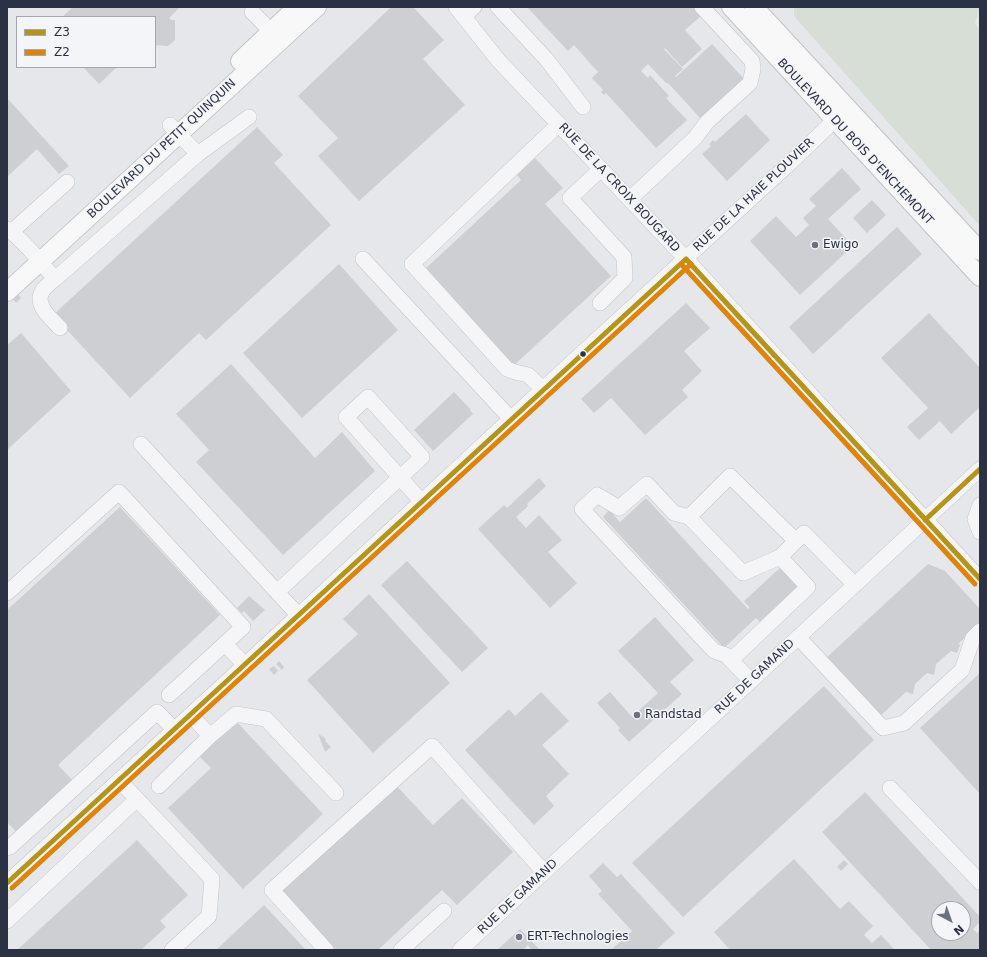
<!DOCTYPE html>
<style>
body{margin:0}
#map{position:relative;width:987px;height:957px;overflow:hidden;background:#e6e7ea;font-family:"DejaVu Sans",sans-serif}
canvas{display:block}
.frame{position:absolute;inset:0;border:8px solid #2b3245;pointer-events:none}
.legend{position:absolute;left:16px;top:16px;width:140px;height:52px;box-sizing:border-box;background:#f4f5f9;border:1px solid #a4a7b1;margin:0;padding:5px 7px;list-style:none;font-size:12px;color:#2b3245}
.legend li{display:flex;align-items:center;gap:8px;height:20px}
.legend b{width:20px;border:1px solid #a4a7b1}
.north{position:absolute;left:931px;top:901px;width:40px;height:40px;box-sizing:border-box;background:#f4f5f9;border:1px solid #a4a7b1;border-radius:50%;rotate:139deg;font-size:11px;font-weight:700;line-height:16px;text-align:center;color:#2b3245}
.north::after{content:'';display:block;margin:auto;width:14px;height:18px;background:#6c717f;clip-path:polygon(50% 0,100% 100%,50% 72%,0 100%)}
</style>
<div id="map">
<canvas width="987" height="957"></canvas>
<div class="frame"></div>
<ul class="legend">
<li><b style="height:5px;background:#b5941b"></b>Z3</li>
<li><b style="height:5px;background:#df840a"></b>Z2</li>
</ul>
<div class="north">N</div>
</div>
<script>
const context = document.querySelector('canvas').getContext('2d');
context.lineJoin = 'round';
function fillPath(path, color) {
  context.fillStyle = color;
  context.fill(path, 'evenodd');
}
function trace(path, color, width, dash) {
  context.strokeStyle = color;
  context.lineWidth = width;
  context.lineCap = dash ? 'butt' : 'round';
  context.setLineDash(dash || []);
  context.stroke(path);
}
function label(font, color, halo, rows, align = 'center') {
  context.font = font + ' "DejaVu Sans",sans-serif';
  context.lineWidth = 3;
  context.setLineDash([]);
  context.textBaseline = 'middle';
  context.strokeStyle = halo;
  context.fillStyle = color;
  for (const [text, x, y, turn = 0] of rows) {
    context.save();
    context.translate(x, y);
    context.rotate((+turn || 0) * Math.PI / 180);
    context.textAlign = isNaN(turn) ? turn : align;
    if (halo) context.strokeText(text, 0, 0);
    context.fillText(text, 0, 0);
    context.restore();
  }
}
fillPath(new Path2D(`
 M794,7H980L975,23L980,31V226L794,16Z`), '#d6ded6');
fillPath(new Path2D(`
 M73,7H180L169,18L171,20H175V40L168,46L155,45V17H62Z
 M391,7H413L444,40L423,59L465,105L359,201L318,156L338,138L298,96Z
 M527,7H693L701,16L685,30L702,49L682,67L665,48L664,49L683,69L675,76L676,77L712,44L744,79L701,119L668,83L667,84L648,64L641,71L648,78L650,75L669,96L666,98L687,120L656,148L606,93L604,95L601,92L603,90L592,78L598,72L574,45L568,51Z
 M83,67H117L99,84Z
 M7,98L69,166L59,174L37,149L7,177Z
 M746,114L770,140L727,181L702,154L711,146L709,144L713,140L715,142Z
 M257,127L283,155L274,163L331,225L206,340L199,333L130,398L53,315Z
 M535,158L563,188L545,204L611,276L512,367L424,270L521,180L517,175Z
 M842,168L861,189L828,219L853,246L800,295L750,241L776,216L796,237L809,225L803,218L816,206L809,199Z
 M872,200L886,215L867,233L853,218Z
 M897,227L922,254L813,354L789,327Z
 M339,264L398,330L302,418L243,353Z
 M17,293L21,298L16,303L12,298Z
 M686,303L710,328L684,351L702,371L682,390L688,397L645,435L611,398L594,413L581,399Z
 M929,313L980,368V407L951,434L940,421L919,440L907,427L928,408L881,358Z
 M21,333L71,391L7,450V345Z
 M231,364L315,458L342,432L375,471L283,555L196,462L209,450L176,414Z
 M454,392L471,410H470L473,414L433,451L414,430Z
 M539,478L546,486L527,504L528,506L516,517L526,528L539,515L562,540L548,552L577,583L550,608L478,529L504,505L507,508Z
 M646,498L748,609L750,608L744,601L781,567L799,586L760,622L756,618L724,648L603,517L609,510L620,522Z
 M120,507L220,615L58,765L75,783L19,835L7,822V610Z
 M407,561L488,648L462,672L381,585Z
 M928,564L945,571L980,609V624L958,644L960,645L957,653L951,651L936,664L934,675L927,673L915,684L913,694L906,692L879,717L825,659Z
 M369,594L450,683L373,753L307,680L358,634L343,619Z
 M249,596L265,610L253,621L244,611L242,613L237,608Z
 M655,617L694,660L670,682L682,694L629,742L618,730L620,728L597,703L610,692L632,717L658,693L618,651Z
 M279,661L284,667L282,670L276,664Z
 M274,666L278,671L274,675L269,669Z
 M980,673V794L920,728Z
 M824,686L874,740L683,917L632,863Z
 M541,692L569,721L542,745L569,774L546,796L554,806L534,825L465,750L509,709L515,716Z
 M236,721L323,814L243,889L168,808L211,768L199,756Z
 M318,733L322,737L323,736L326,740L325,741L331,747L325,752Z
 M396,785L433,825L462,798L513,852L457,905L442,890L378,950H335L281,892Z
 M865,792L980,917V922L973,929L977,933L980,930V950H931L822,832ZM939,909H963V933H939Z
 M137,840L188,895L160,921L166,927L141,950H17Z
 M794,859L840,909L849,901L873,926L864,935L872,943L881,935L895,950H730L714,932Z
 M844,860L848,864L841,871L837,867Z
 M603,863L617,877L621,874L675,933L656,950H611L632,931L598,894L602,891L589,876Z
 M264,905L306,950H216Z
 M520,929L540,950H532L528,945L523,950H497Z`), '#cecfd3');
const minor = new Path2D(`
 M456,7L498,60L686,259L980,579
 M498,7L547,60L583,107
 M252,12L280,40
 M464,16L474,7
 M170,125L198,154
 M630,199L695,138L707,122L750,83L753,69L752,61L702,7
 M7,229C24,240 41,263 55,279
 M11,232L67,182
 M363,259L511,419
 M600,303L625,278L624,257L570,198L601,169
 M60,328C51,318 33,305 43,290C46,286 51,282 55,279L198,154L249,117
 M543,389L528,375L515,372L507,369L412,264L559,124
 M141,444L299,616
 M980,505L975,519L980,532
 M689,517L674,513L647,484L619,508L597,495L582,509L714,651L726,655L751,681
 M796,541L730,476L689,517L743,573L780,557L804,533L855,585
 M277,592L422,457L368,397L346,417L422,502
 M7,593L119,492L243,627L169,695
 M798,637L883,728L904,723L962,670L973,638L980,631
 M225,644L245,665
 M731,660L808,587L780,557
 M191,715L210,736
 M119,780L212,879L209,916L172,950
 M159,786L210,736L236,714L266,719L336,793
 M890,788L980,882
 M7,848L10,847L157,712L175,730
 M7,883L245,665L569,365L791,162L842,113
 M7,921L137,799
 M326,950L272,890L432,746L544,872
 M401,950L444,911
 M460,950L980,469`);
const major = new Path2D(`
 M731,7L980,277
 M754,7L980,251
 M240,61L297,7
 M7,292L317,7`);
trace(minor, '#c4c5c8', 16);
trace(major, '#c2c4c8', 20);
trace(minor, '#f5f5f7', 15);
trace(major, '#f8f8f8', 18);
trace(new Path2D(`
 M686,259L980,579
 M925,520L980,469
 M7,883L686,259`), '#b5941b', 5);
trace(new Path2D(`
 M681,264L975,584
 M12,888L691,264`), '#df840a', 5);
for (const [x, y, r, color] of [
 [815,245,4,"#6c717f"],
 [583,354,3.5,"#2b3245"],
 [637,715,4,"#6c717f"],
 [519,937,4,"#6c717f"]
]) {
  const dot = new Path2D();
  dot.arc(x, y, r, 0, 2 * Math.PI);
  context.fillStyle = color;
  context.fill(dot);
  trace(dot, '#f4f5f9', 1.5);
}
label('12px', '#2b3245', '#f4f5f9', [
 ["BOULEVARD DU BOIS D'ENCHEMONT",855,142,47],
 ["BOULEVARD DU PETIT QUINQUIN",162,149,-43],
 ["RUE DE LA CROIX BOUGARD",619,188,47],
 ["RUE DE LA HAIE PLOUVIER",754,195,-43],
 ["RUE DE GAMAND",755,677,-43],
 ["RUE DE GAMAND",518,897,-43]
]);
label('12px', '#2b3245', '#f4f5f9', [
 ["Ewigo",823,245],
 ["Randstad",645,715],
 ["ERT-Technologies",527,937]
], 'left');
</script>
